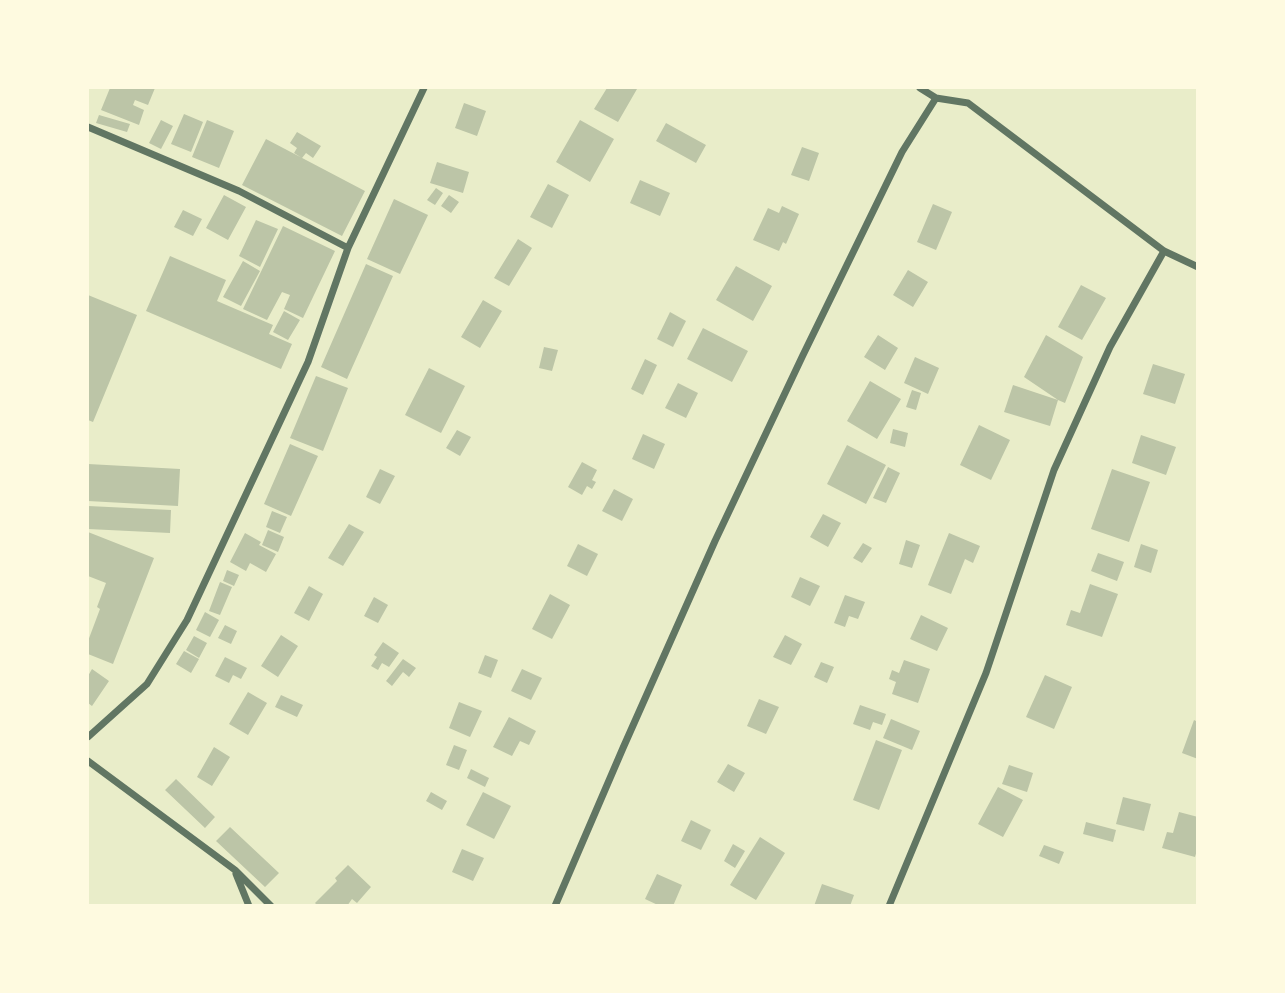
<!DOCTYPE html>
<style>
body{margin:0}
#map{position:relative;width:1285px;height:993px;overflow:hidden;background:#e9edc9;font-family:"Roboto Serif",serif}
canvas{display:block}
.frame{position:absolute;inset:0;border:89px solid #fefae0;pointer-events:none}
</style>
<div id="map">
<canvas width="1285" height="993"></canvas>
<div class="frame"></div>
</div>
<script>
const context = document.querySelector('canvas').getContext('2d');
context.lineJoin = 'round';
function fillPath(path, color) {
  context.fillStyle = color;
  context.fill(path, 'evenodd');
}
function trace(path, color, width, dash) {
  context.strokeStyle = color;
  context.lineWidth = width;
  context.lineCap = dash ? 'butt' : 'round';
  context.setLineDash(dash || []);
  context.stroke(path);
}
fillPath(new Path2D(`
 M110,88H155L148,105L135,100L133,105L144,110L139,125L101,110Z
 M607,88H634L637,89L618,122L594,109Z
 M464,103L486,111L477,136L455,128Z
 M184,114L203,122L191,152L171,144Z
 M99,115L130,124L127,132L96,123Z
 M161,120L173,126L161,149L149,143Z
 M207,120L234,131L219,168L192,157Z
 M580,120L614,139L590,182L556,162Z
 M666,123L706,145L696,163L656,141Z
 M297,132L321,146L313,158L306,153L302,158L294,153L297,148L290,143Z
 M266,139L365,191L342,236L242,185Z
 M802,147L819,153L809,181L791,175Z
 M437,162L469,172L463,193L430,183Z
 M640,180L670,193L660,216L630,203Z
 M548,184L569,195L552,228L530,217Z
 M436,188L443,193L435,205L427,200Z
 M224,195L246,207L228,240L206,228Z
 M449,195L459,202L451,213L441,206Z
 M394,199L428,215L400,274L367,259Z
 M933,204L952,212L936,250L917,242Z
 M782,206L799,214L786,244L783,242L779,251L753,240L768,208L779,213Z
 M183,210L202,219L193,236L174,227Z
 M256,220L278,229L260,267L239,256Z
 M283,226L335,251L303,318L284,309L290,295L282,292L267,320L243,309Z
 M518,239L532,248L509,286L494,278Z
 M170,256L226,280L217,301L273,325L269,334L292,344L281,369L146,311Z
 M243,261L260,271L241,306L223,297Z
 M366,264L393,276L347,379L321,367Z
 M736,266L772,286L753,321L716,300Z
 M908,270L928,282L913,307L893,295Z
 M1081,285L1106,298L1082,340L1058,327Z
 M88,295L137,315L93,422L88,420Z
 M483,300L502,311L480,348L461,337Z
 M284,311L300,320L288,340L273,332Z
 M670,312L686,321L673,347L657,339Z
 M703,328L748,351L732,382L687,359Z
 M878,335L898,348L885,370L864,357Z
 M1046,335L1083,357L1065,403L1058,400L1050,426L1004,412L1013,385L1058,400L1024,377Z
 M544,347L558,350L552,371L539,368Z
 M915,357L939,368L928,394L904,383Z
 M645,359L657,365L643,395L631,389Z
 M1153,364L1185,374L1175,404L1143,394Z
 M429,368L465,386L441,433L405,415Z
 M316,376L348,388L323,451L290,438Z
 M870,381L901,399L877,439L847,421Z
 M678,383L698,393L686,418L665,408Z
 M912,390L921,393L916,410L906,407Z
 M979,425L1010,440L991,480L960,465Z
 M893,429L908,433L905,447L890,443Z
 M457,430L471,437L460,456L446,448Z
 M643,434L665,444L654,469L632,459Z
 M1141,435L1176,447L1166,475L1132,463Z
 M290,444L318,456L291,516L264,504Z
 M847,445L886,465L866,504L827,484Z
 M582,462L597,470L592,480L596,482L592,489L587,486L582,495L568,487Z
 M88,464L180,469L178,506L88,501Z
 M888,467L900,473L886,503L873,498Z
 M380,469L395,476L380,504L366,497Z
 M1112,469L1150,482L1129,542L1091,529Z
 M614,489L633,499L622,521L602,511Z
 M88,506L171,510L170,533L88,529Z
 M272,511L287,517L280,533L266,527Z
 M823,514L841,523L828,547L810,537Z
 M349,524L364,532L343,566L328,558Z
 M268,530L284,537L278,552L262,545Z
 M88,532L154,558L113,664L88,654V641L100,609L97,607L106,583L88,576Z
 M245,533L261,542L259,545L276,554L266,572L250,563L246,571L230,562Z
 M949,533L980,546L973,563L965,559L951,594L928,585Z
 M906,540L920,545L912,568L899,564Z
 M863,543L872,548L862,563L853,558Z
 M578,544L598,554L587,576L567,566Z
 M1141,544L1158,550L1151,573L1134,567Z
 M1098,553L1124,562L1117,581L1091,571Z
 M227,570L239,575L234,586L223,581Z
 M800,577L820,586L810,606L791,597Z
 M220,582L232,587L220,615L209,611Z
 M1090,584L1118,594L1102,637L1066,625L1071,610L1080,613Z
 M309,586L323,594L309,621L294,613Z
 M550,594L570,605L552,639L532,629Z
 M845,595L865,602L858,619L849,616L845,627L834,623Z
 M374,597L388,605L378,623L364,616Z
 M205,612L219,620L210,637L196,630Z
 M921,615L948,628L937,651L910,639Z
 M225,625L237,631L231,644L218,638Z
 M281,635L298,646L278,677L261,666Z
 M785,635L802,644L791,665L773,657Z
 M194,636L207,643L199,658L186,650Z
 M383,642L399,653L389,667L382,663L378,670L371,666L377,657L374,655Z
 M184,651L199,659L191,673L176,664Z
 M485,655L498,660L491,678L478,673Z
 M225,657L247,668L241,679L233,675L229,683L215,676Z
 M403,659L416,668L409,677L403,672L392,686L386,681Z
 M904,660L930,669L918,703L892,694L896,682L889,679L892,670L899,673Z
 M821,662L834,667L827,683L814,677Z
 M92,669L109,681L92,706L88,703V676Z
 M522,669L542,678L531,700L511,691Z
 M1045,675L1072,687L1054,729L1026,717Z
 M248,692L267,703L248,735L229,724Z
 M281,695L303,705L297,717L275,707Z
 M759,699L779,707L766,734L747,726Z
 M459,702L482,711L470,737L449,728Z
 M860,705L886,714L882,725L873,722L870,730L853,724Z
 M509,717L536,731L529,745L520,741L512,756L493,747Z
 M891,719L920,731L912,750L883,738Z
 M1194,720L1198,722V759L1182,753Z
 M876,740L902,750L879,810L853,800Z
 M454,745L467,750L459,770L446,765Z
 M214,747L230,757L212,786L197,777Z
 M728,764L745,773L734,792L717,782Z
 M1009,765L1033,773L1027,792L1002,784Z
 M471,769L489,778L485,787L467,778Z
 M176,779L215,817L205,828L165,790Z
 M998,787L1023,800L1003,837L978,824Z
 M431,792L447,801L442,810L426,801Z
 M483,792L511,806L494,839L466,825Z
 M1123,797L1151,804L1144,831L1116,824Z
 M1179,812L1198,817V847L1195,857L1162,848L1167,832L1173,833Z
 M691,820L711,830L701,850L681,841Z
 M1086,822L1116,830L1113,842L1083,834Z
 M230,827L279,873L265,887L216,841Z
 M760,837L785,853L756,900L730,885Z
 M733,844L745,851L735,868L724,861Z
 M1044,845L1064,852L1059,864L1039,856Z
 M462,849L484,858L473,881L452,872Z
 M348,865L371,887L357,903L352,899L347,906H318L315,903L337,881L335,878Z
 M657,874L682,885L673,906H660L645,899Z
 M822,884L854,895L850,906H814Z`), '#bcc5a7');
trace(new Path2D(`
 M920,88L936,98L968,103L1164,251L1198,267
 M88,127L239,191L348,248
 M88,737L147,684L187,620L308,362L348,248L424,88
 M88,761L235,870L271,906
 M236,874L249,906
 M555,906L623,748L715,541L803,355L902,152L936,98
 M889,906L986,673L1054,470L1110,347L1164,251`), '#617663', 7);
</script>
